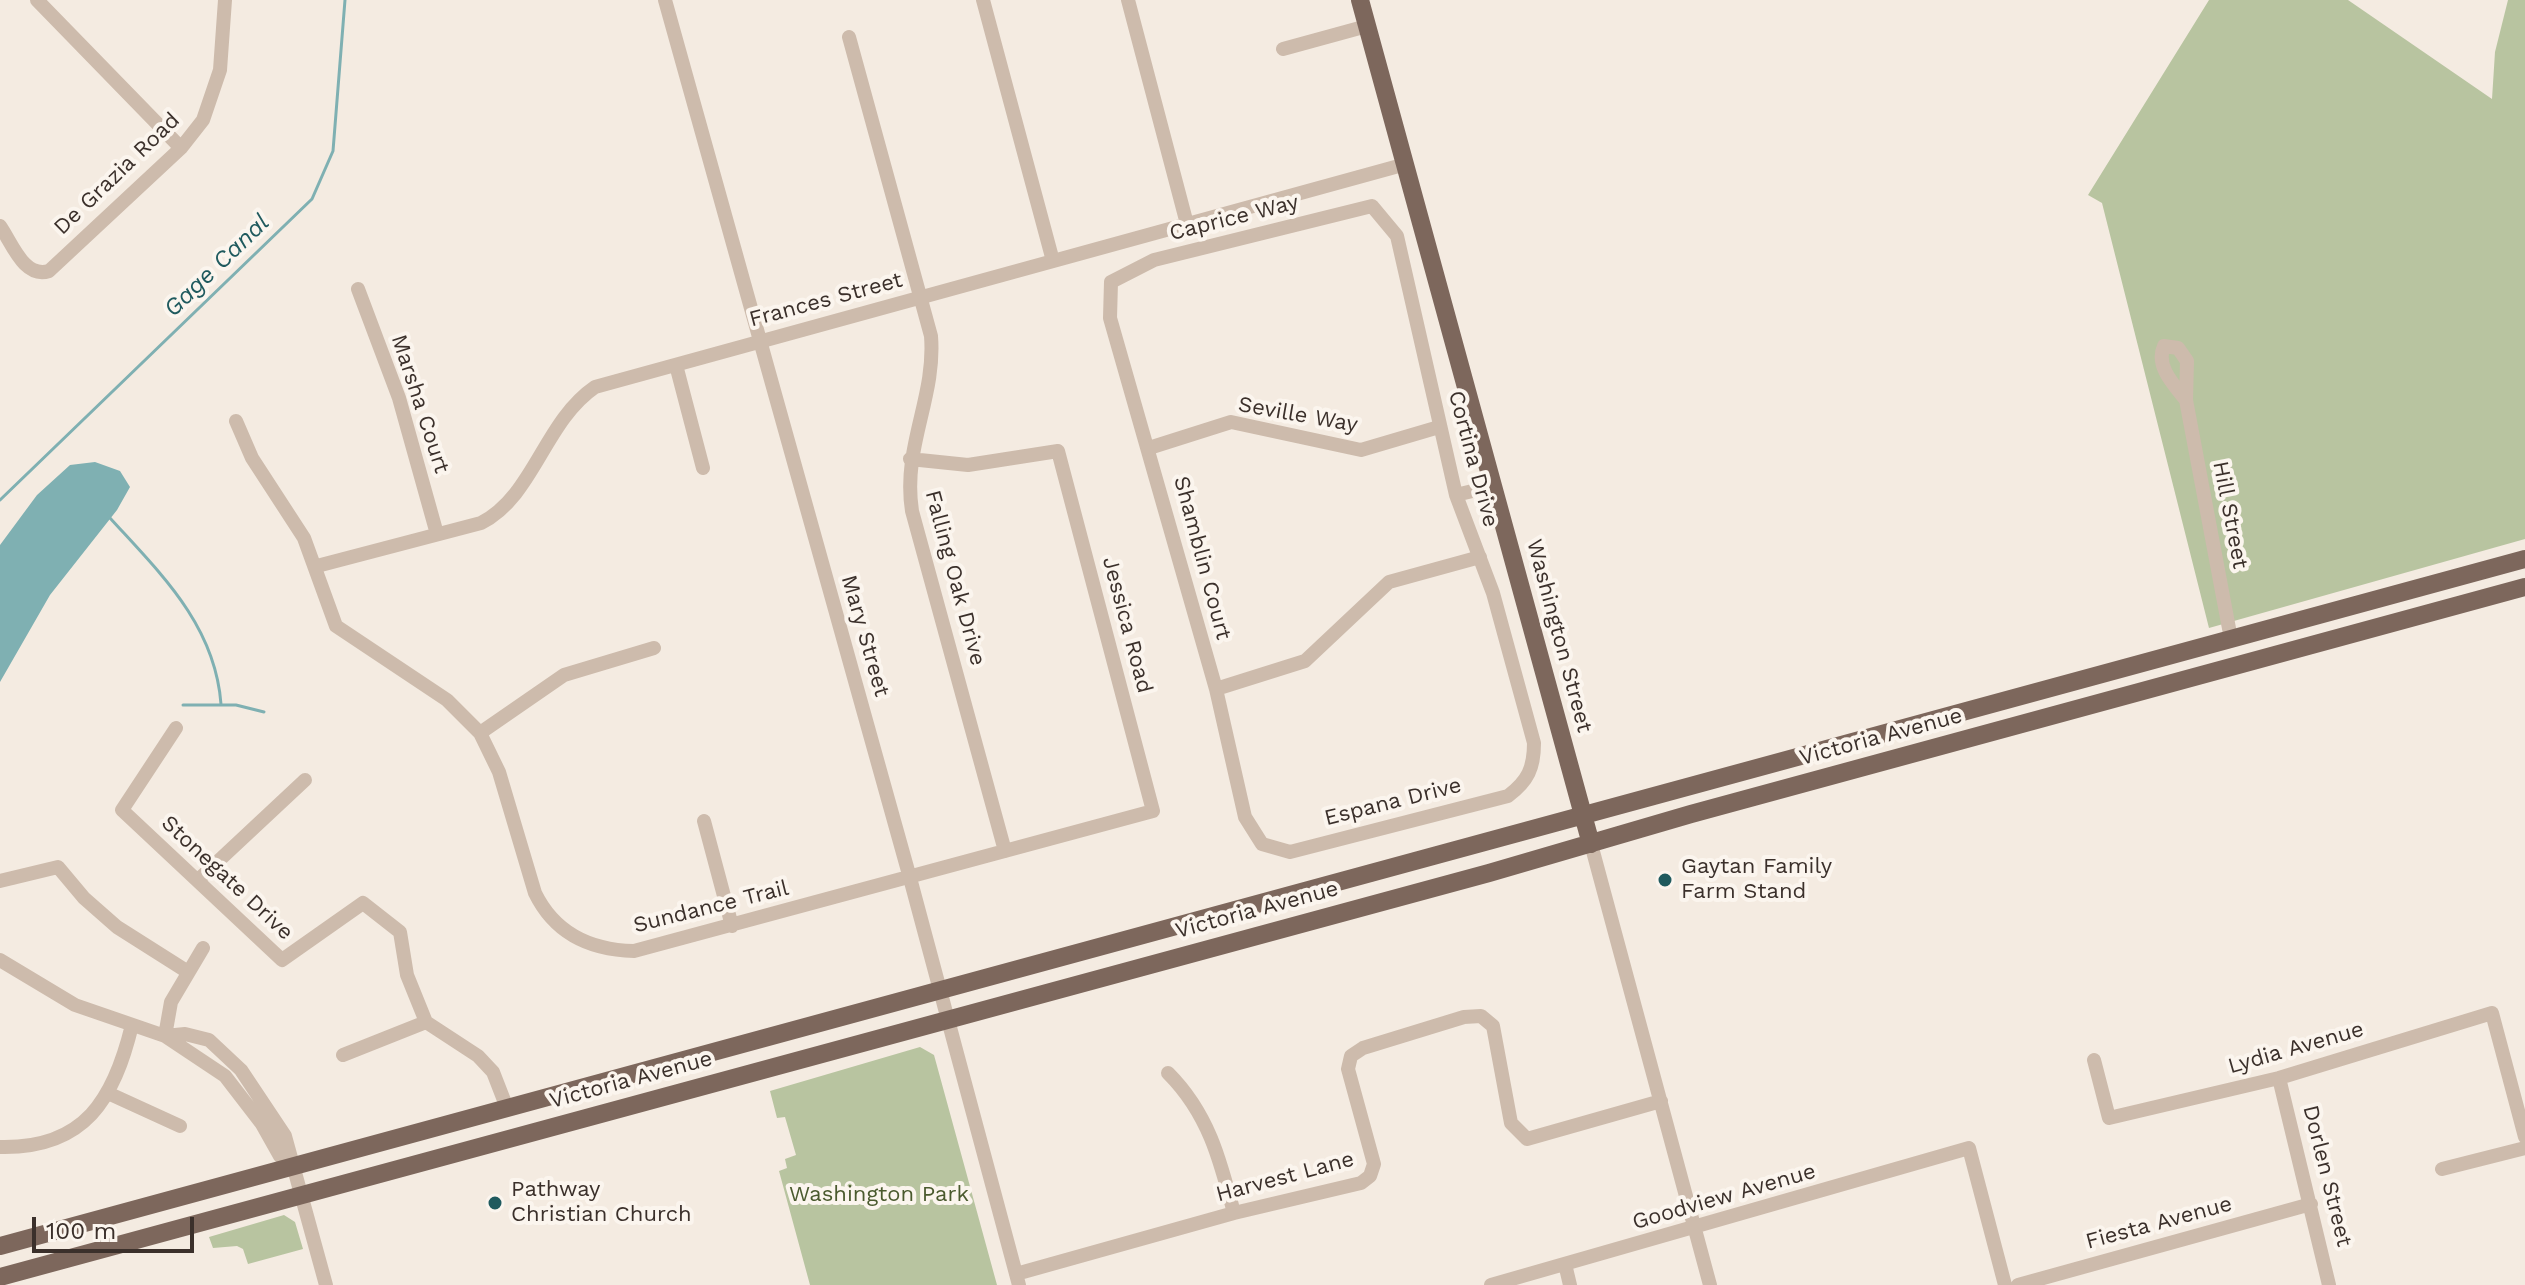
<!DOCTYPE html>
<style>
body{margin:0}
#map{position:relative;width:2525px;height:1285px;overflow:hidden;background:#f4ebe1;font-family:"Work Sans",sans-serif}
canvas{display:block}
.scale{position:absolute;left:32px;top:1217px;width:162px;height:36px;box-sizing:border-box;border:4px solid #3b302b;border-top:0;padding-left:10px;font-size:24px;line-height:28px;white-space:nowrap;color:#3b302b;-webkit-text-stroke:6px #fbf5ee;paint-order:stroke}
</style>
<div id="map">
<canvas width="2525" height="1285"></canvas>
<div class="scale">100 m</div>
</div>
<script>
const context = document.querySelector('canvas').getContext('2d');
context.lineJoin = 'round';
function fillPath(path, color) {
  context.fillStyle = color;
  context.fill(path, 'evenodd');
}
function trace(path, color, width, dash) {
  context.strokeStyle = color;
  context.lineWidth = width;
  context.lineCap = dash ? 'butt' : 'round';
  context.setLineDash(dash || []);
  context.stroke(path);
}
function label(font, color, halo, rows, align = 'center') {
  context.font = font + ' "Work Sans",sans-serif';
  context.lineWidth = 8;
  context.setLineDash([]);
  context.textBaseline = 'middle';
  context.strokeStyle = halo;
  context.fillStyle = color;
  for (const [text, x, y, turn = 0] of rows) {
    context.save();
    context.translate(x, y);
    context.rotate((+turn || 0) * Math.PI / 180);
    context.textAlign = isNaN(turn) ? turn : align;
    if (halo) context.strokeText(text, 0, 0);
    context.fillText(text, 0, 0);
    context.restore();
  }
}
fillPath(new Path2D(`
 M2209,0H2348L2492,99L2495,52L2508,0H2525V539L2209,628L2102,203L2088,195Z
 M920,1047L934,1055L997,1285H810L779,1171L787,1168L785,1159L796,1155L785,1117L777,1118L770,1091Z
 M284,1215L295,1222L303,1249L248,1264L243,1249L237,1246L213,1248L209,1237Z`), '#b8c4a0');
fillPath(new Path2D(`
 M95,462L120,471L130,487L117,510L50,595L0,682V545L37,495L70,465Z`), '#7fb0b2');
trace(new Path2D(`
 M0,500L312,199L333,151L345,0
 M110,518C161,574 215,625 221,704
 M183,705H236L264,712`), '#7fb0b2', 3);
trace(new Path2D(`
 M37,0L181,148
 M665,0L910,878L1019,1285
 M983,0L1053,261
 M1128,0L1187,224
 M849,37L931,336C936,398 902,447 912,511L1005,851
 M1283,49L1367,26
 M1372,206L1397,236L1456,495L1493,593L1534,743C1534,768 1528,781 1508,796L1290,852L1262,844L1245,817L1216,689L1110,318L1111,282L1154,260Z
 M0,226C12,243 24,279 49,271L181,148L203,120L220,70L225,0
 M358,289L399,398L437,534
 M676,365L703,468
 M2186,400C2174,385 2155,366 2164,346L2178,348L2187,361L2186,400L2231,639
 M236,421L252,458L304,538L336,626L447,700L480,733L499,772L535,893C555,934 590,950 634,951L1153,811L1058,451L968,465L910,459
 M1149,448L1231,422L1361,450L1439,427
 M1456,495L1493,486
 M317,566L481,523C534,496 544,422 595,387L1406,164
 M1216,689L1305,661L1389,582L1480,557
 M176,728L122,810L282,960L363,903L400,932L407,975L426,1022L478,1056L493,1072L507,1108
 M480,733L564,675L654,648
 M704,821L732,926
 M1591,844L1710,1285
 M198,880L305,780
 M0,881L58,867L84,898L117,927L188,972
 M0,960L75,1005L165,1036L185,1034L209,1040L241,1070L285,1136L326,1285
 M165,1036L225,1076L262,1124L280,1156L293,1167
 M165,1036L171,1002L203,948
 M343,1055L426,1022
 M2094,1060L2109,1118L2279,1078L2492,1013L2525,1137
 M1168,1073C1208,1113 1220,1159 1234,1213
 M2279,1078L2329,1285
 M110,1094L180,1126
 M0,1147C85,1149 114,1099 132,1025
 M2442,1169L2525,1148
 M1565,1264L1570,1285
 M1016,1274L1234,1213L1361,1183L1370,1176L1374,1164L1348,1069L1351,1056L1363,1048L1464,1017L1481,1016L1493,1026L1511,1123L1527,1139L1661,1101
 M1491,1285L1969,1148L2005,1285
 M2018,1285L2311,1204`), '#cdbbac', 14);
trace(new Path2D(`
 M1360,0L1591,844
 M0,1246L2525,559
 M0,1277L1489,873L1691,814L2525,587`), '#7d675c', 18);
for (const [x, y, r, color] of [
 [1665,880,8,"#1f5a5e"],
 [495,1203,8,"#1f5a5e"]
]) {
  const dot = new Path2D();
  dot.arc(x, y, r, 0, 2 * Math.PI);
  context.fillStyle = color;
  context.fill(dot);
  trace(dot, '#fbf5ee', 3);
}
label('22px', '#3b302b', '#fbf5ee', [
 ["De Grazia Road",117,174,-44],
 ["Caprice Way",1234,218,-14],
 ["Frances Street",826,300,-15],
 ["Marsha Court",420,404,72],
 ["Seville Way",1298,415,10],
 ["Cortina Drive",1473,459,75],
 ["Hill Street",2230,515,79],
 ["Shamblin Court",1202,558,75],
 ["Falling Oak Drive",955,578,75],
 ["Jessica Road",1127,625,75],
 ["Mary Street",865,636,74],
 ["Washington Street",1559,636,75],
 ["Victoria Avenue",1881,737,-15],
 ["Espana Drive",1393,802,-14],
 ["Stonegate Drive",227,878,43],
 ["Sundance Trail",711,907,-14],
 ["Victoria Avenue",1257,910,-15],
 ["Lydia Avenue",2296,1048,-16],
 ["Victoria Avenue",631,1080,-15],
 ["Dorlen Street",2327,1176,76],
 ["Harvest Lane",1285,1177,-15],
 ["Goodview Avenue",1724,1197,-16],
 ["Fiesta Avenue",2159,1223,-15]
]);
label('22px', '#3b302b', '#fbf5ee', [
 ["Gaytan Family",1681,867],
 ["Farm Stand",1681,892],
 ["Pathway",511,1190],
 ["Christian Church",511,1215]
], 'left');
label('22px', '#4a5a2e', '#fbf5ee', [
 ["Washington Park",879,1195]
]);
label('italic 24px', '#1f5a5e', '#fbf5ee', [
 ["Gage Canal",217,266,-44]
]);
</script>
